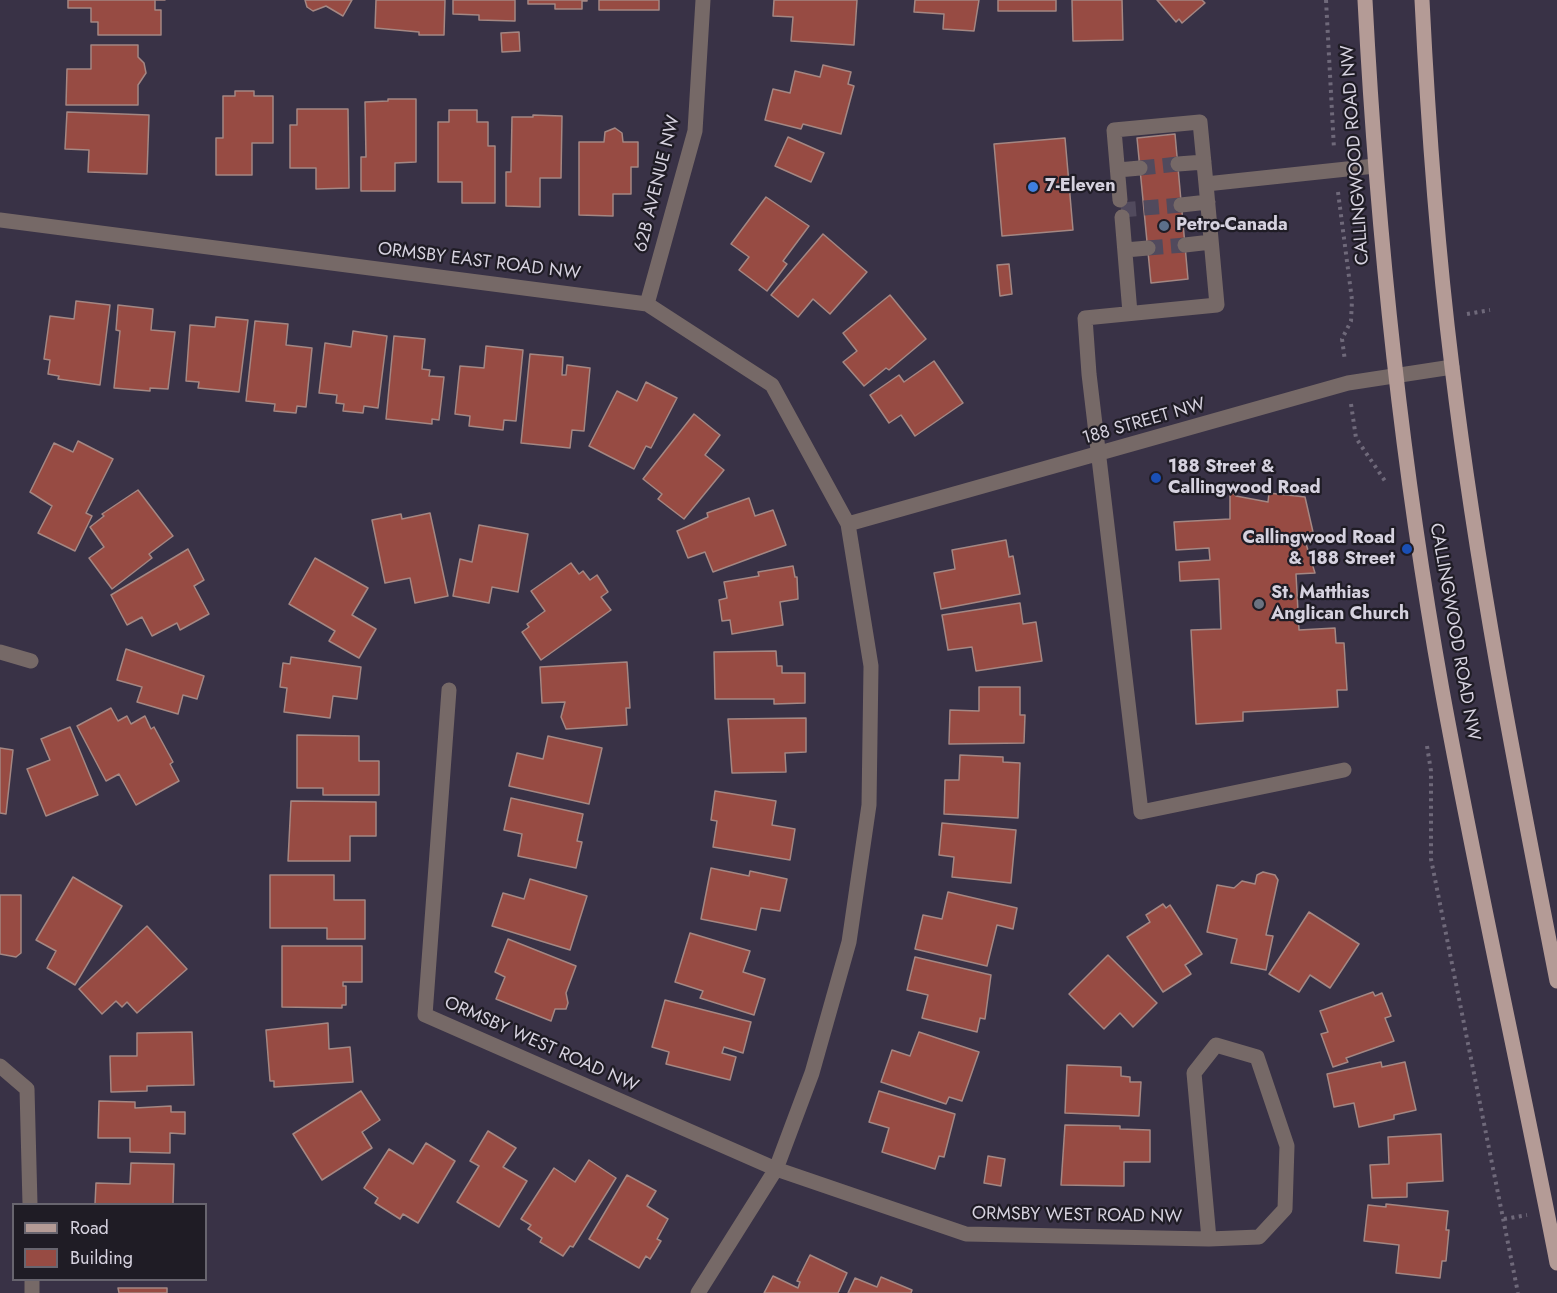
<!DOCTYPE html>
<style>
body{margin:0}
#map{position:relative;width:1557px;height:1293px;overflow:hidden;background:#393246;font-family:Jost,sans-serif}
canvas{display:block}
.legend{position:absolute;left:12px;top:1203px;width:195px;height:78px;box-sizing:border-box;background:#1f1c25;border:2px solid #68656f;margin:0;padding:8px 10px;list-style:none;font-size:18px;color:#d6d2df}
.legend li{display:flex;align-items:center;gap:12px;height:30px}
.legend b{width:30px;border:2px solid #68656f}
</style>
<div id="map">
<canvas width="1557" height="1293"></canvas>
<ul class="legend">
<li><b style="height:8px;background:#b49b96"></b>Road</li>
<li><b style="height:16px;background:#974b43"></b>Building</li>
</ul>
</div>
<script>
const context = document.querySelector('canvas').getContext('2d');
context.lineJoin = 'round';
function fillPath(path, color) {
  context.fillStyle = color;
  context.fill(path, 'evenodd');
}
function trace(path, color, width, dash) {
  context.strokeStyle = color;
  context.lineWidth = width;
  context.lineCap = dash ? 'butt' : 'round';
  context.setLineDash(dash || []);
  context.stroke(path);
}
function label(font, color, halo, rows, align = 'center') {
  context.font = font + ' Jost,sans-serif';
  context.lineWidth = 4.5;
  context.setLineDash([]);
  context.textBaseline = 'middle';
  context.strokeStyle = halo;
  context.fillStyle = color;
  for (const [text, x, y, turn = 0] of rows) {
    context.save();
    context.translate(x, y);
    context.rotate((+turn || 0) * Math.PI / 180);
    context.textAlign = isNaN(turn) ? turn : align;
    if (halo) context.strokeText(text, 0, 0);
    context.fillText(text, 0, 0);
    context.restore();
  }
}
const building = new Path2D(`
 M68,0H165H155V10H161V35H98V22H91V8H68Z
 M305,0H352L343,16L326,6L313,11L307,7Z
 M376,0H445L444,35H419V32L375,28Z
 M453,0H515V21L479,20V15L453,14Z
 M528,0H587V1H582V9H555V4H528Z
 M599,0H659V10H599Z
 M774,0H857L854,45L791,41L793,17L773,16Z
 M915,0H979L974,31L943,29L944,14L914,12Z
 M998,0H1056V11H998Z
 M1072,0H1122L1123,40L1073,41Z
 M1157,0H1202L1205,3L1182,23L1179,19L1176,22Z
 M519,32L520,51L502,52L501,33Z
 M91,45H138V57L144,63L146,73L138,85V105H66L67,69H91Z
 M823,65L851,72L848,84L854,86L841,134L803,124L801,129L765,120L773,89L790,93L795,71L820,77Z
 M235,91H254V96H273V143H252V175H216V138H223V96H235Z
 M388,99H416V162L395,163V191H361V157H366L365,102L388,101Z
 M297,109H348L349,188L316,189V168H290V125H297Z
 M449,110H477V122H488V146H495V203H462V182H438V122H449Z
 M67,112L149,115L147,174L88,172L89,150L65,149Z
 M533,115L562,116L561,178H540V207L506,206V172H511L512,117H533Z
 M615,128L622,133L623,142H638V167H631V194H613V216L579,215V142H604L605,132Z
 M1175,134L1188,279L1151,283L1137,138Z
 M788,137L824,153L811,182L775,166Z
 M1065,138L1073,230L1002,236L994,144Z
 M766,197L809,226L783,261L787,264L767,291L739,270L749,257L731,244Z
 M823,234L867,272L830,314L813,299L798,317L771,295Z
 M1009,264L1012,294L1000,296L997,265Z
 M890,295L926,339L889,370L886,368L864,386L843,362L857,351L843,333Z
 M76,301L110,305L100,385L58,379L59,376L48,374L50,360L44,359L50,316L74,319Z
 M118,305L153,309L151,330L175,332L168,389L150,388V391L114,388L120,331L116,330Z
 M216,317L248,320L239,392L198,388L199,382L186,381L190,325L215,327Z
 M255,321L288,324L286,345L312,348L306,407L297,406L296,413L274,411L275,404L246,401Z
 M353,331L387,336L378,408L364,406L363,413L343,411L344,404L336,403L337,395L319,393L325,343L351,347Z
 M394,336L425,339L422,369L430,370L429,376L444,377L439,420L432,419V424L386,419Z
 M486,346L523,350L516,421L504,420L503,430L469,426L470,416L455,414L460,366L484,368Z
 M530,354L563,357L562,375H566L567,365L590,368L584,431L572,430L570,448L521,443Z
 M934,361L963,403L915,436L901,415L889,423L870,395L899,375L904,382Z
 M646,382L677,398L651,448L646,446L634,469L589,446L617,391L637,401Z
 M694,414L720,435L705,455L724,470L684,519L658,499L662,494L643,479Z
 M78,441L113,459L86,513L92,516L75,551L38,533L52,506L30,492L54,443L73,452Z
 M138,490L173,536L149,554L152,558L112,589L89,558L104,547L90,527L104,516L102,514Z
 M1230,491L1236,496L1268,502L1269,493L1305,497L1313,532L1303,534L1315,573L1296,574L1299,630L1335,628L1336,643H1344L1347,690H1337L1338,707L1243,712V721L1196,724L1191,630L1221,629L1219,579L1180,581L1179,562L1210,560L1209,548L1176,550L1174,522L1230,519Z
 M749,498L755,516L773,510L786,545L713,572L705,552L688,558L677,531L708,517L707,513Z
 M430,513L448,596L415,603L410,578L385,583L372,520L401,514L402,519Z
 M479,525L528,534L518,592L492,587L489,603L453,596L460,559L472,562Z
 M1006,540L1009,557L1013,556L1020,594L941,609L934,573L955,569L952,550Z
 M188,549L204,580L194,586L209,614L180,630L177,623L152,636L142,617L127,625L111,595Z
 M315,558L368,588L352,615L376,629L359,658L329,641L335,631L289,604Z
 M571,563L579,574L583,571L590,580L597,575L608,592L601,597L611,610L541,660L522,632L529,627L527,624L545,611L531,591Z
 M793,566L795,577H797L798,599L780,602L783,625L732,634L730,620L722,621L719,600L727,598L724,582L759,576L758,572Z
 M1020,603L1023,624L1036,622L1042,661L976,671L972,647L948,650L942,615Z
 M126,649L204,676L197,699L183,695L178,714L137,702L142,687L117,680Z
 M776,651L777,666H782V673H805V703L774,704V699H715L714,652Z
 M291,657L361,667L357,699L333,696L330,718L284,712L287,688L280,687L283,663L290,664Z
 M627,662L630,708H626L627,725L566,729L561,717L565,702L542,703L540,667Z
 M979,687H1020V715H1025L1024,743L949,744L950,710L979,711Z
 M111,708L118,721L127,716L131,724L145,716L151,729L154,727L173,762L170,764L179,781L136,805L119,774L106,781L77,726Z
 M806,718V752L785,753L786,772L732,773L728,719Z
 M70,727L98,795L46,816L27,769L50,760L41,739Z
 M297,735L359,736V761H379V795H323V788H297Z
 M548,736L602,748L589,804L509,786L517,753L543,759Z
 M0,748L13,750L6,814L0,813Z
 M960,755L1003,757V762L1020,763L1018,818L944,814L945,780H959Z
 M715,791L776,801L772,825L795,829L790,860L713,847L717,821L711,820Z
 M511,798L583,814L577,841L582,842L576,868L518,856L522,834L504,830Z
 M291,801L376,802V836H350V861H288Z
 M942,823L1016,830L1011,883L952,877L954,857L939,855Z
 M711,868L749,876L750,871L787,879L780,911L761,908L756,930L701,919Z
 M1263,872L1275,875L1278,880L1266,935L1273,936L1266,970L1231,963L1237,939L1207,932L1217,885L1234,888L1242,881L1255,884L1257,875Z
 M270,875H334V900H365V939H327V928H270Z
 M73,877L122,906L75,985L47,968L56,951L36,940Z
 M530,879L587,896L570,950L492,926L503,893L524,899Z
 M948,892L1017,908L1013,929L997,925L987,966L915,949L923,915L942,919Z
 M0,895H21V953L16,957L0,954Z
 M1163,904L1166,908L1170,905L1202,954L1185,965L1191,974L1163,992L1127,937L1150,922L1146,915Z
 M1309,912L1359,944L1330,988L1310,975L1299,992L1269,974Z
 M147,926L187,969L137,1013L127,1002L122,1007L116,1001L102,1014L79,989Z
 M690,933L750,951L743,972L765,979L754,1015L700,998L703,991L675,982Z
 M508,939L576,966L566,993L568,1003L566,1009H555L551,1021L496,999L505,977L495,972Z
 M282,946H362V982H343V986H346V1005H342V1008L282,1007Z
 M1108,955L1157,1003L1133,1027L1120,1013L1104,1029L1069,994Z
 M915,957L991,975L985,1019L980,1018L977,1032L922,1018L928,995L907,990Z
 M1373,992L1375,996L1382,993L1391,1016L1385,1018L1394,1041L1346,1058L1348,1062L1333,1067L1321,1034L1328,1032L1320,1011Z
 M665,1000L751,1022L743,1053L724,1047L722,1053L736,1057L730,1080L666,1064L669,1052L652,1047Z
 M328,1023L329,1049L350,1047L353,1082L274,1087V1081H270L266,1030Z
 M192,1032L194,1085L147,1086V1091L111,1092L110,1056H137V1033Z
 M919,1032L979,1052L962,1101L949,1097L946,1104L881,1082L892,1050L910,1056Z
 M1381,1062L1382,1067L1405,1062L1416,1110L1394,1115V1119L1359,1127L1354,1103L1334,1107L1327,1074Z
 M1067,1065L1121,1067V1076L1130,1077V1082H1141L1139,1116L1065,1113Z
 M361,1091L380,1120L362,1132L372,1148L322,1180L293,1134Z
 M879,1091L955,1114L944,1157L939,1156L935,1169L882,1152L889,1128L869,1122Z
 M99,1101L135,1102V1108L171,1106V1112H185V1134L170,1133V1153L130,1152V1138H98Z
 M1065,1125L1120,1126V1129L1150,1130V1162H1124V1186L1061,1185Z
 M488,1131L516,1148L503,1167L527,1181L499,1227L457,1202L479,1166L470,1161Z
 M1441,1134L1443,1181L1407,1183V1197L1372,1198L1370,1165L1389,1164L1388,1137Z
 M426,1143L455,1161L418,1223L403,1214L400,1219L375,1203L378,1198L364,1188L389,1149L413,1164Z
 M988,1156L1005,1159L1001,1186L984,1183Z
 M589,1160L616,1178L573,1247L570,1246L563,1256L540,1242L542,1238L528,1229L531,1225L521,1219L554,1168L575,1182Z
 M131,1163L174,1164L173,1204H95L96,1183L130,1184Z
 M627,1175L656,1191L647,1206L668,1219L657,1239L661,1241L650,1259L646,1256L639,1268L589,1239Z
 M1386,1204L1448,1211L1446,1230H1449L1446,1261H1442L1440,1278L1396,1273L1399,1245L1364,1241L1368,1205L1386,1207Z
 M810,1255L847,1273L838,1293H764L773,1276L798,1288L800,1282L797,1281Z
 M881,1277L912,1290L911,1293H848L855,1278L877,1287Z
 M118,1288H167V1293H119Z`);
fillPath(building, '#974b43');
trace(building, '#a48783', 1.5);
trace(new Path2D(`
 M1140,168L1178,164
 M1121,210L1181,205
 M1148,248L1185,245`), '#514a5d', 15, [15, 8]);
trace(new Path2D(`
 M1326,0L1334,149
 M1338,192L1352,300L1351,321L1342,339L1345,361
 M1467,314L1490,310
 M1351,404L1356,438L1385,481
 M1427,746L1431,771V859L1518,1293
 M1504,1219L1527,1215`), '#6f697a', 4, [3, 4.5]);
trace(new Path2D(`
 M1178,164L1204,162
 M1118,170L1140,168
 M1120,200L1114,130L1200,122L1206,184
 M1181,205L1208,202
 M1122,217L1130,313
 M0,220L647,304L772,385L848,524L871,666L869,805L849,942L812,1073L776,1169L698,1293
 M1185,245L1211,242
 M1125,250L1148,248
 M647,304L695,131L703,0
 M848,524L1348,383L1452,367
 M0,652L31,661
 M449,690L425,1015L776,1169L966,1234L1209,1239L1194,1073L1216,1045L1257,1057L1287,1146L1285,1209L1259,1237L1209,1239
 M1344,770L1141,812L1089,374L1085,318L1217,305L1206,184L1375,166
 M0,1066L27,1089L30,1204
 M32,1280V1293`), '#766967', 15);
trace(new Path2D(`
 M1365,0C1377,231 1401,462 1442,690C1477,882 1520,1072 1557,1263
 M1422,0C1428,122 1437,246 1452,367C1477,574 1517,777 1557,981`), '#b49b96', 15);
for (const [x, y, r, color] of [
 [1033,187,6,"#3f7fe0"],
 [1164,226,6,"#5c6f8a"],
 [1156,478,6,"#1a4fb4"],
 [1407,549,6,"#1a4fb4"],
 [1259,604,6,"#6b7280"]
]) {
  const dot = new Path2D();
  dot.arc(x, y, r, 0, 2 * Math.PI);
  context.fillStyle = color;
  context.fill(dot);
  trace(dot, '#1f1c25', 2);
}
label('18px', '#d6d2df', '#1f1c25', [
 ["CALLINGWOOD ROAD NW",1356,155,-94],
 ["62B AVENUE NW",658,184,-76],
 ["ORMSBY EAST ROAD NW",479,262,7],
 ["188 STREET NW",1144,422,-16],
 ["CALLINGWOOD ROAD NW",1454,632,80],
 ["ORMSBY WEST ROAD NW",541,1045,24],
 ["ORMSBY WEST ROAD NW",1077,1216,1]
]);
label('bold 18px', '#d6d2df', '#1f1c25', [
 ["7-Eleven",1045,187],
 ["Petro-Canada",1176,226],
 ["188 Street &",1168,468],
 ["Callingwood Road",1168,489],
 ["Callingwood Road",1395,539,"right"],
 ["& 188 Street",1395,560,"right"],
 ["St. Matthias",1271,594],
 ["Anglican Church",1271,615]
], 'left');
</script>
